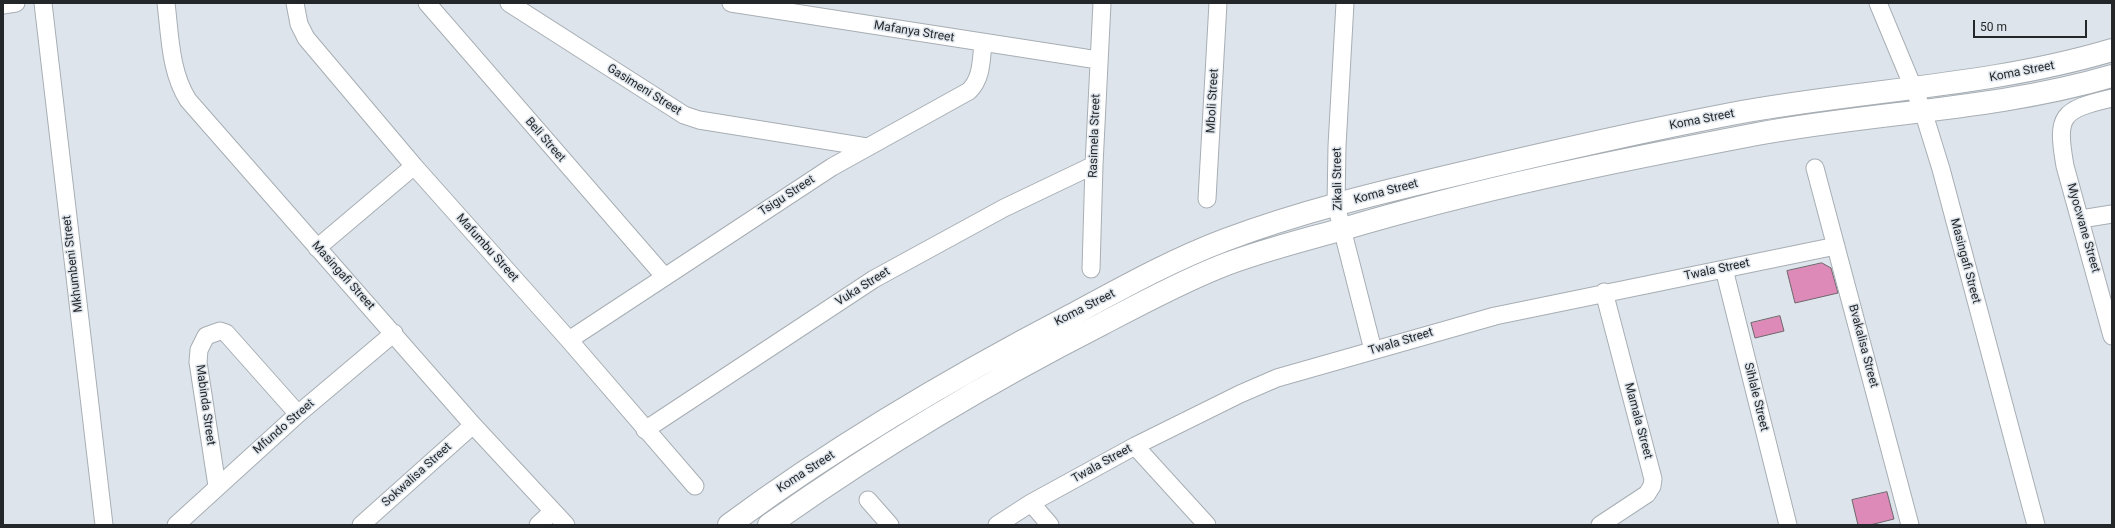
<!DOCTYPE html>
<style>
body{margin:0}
#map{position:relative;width:2115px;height:528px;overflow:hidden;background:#dde4eb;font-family:Roboto,sans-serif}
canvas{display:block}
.frame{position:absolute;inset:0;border:4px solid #242729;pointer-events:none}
.scale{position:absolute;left:1973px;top:20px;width:114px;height:18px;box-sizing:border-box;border:2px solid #242729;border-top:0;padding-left:5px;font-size:12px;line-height:14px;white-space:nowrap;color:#242729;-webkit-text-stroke:3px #dde4eb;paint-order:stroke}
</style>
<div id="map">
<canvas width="2115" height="528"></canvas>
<div class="frame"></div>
<div class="scale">50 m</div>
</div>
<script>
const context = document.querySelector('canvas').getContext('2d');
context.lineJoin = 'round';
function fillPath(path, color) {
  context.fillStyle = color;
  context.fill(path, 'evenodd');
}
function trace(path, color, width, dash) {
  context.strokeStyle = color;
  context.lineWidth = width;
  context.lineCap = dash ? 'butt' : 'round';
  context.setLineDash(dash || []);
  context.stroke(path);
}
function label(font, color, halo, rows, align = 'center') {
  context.font = font + ' Roboto,sans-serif';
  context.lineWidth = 3;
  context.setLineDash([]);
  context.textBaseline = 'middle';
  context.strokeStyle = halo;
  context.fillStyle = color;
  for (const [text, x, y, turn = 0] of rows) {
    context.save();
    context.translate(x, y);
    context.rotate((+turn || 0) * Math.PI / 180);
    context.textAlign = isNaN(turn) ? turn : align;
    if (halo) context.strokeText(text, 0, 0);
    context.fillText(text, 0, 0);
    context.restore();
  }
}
const building = new Path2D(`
 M1822,263L1831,268L1838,293L1795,303L1787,271Z
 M1780,316L1784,331L1755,338L1751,323Z
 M1887,492L1894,519L1870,525H1858L1852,500Z`);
fillPath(building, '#dd8ab8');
trace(building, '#6e666a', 1);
const minor = new Path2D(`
 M43,3L104,525
 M166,3C170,35 170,72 188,100L473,425L566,525
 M295,3L299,24L306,38L414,166L569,340L695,486
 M427,3L664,276
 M509,3L684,115L699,120L867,147
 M731,3L1098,60
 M1345,3L1337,146L1336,205L1373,350
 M1878,3L1923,111L1941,169L2036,525
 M3,5L16,3
 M2112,98C2061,110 2056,115 2065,166L2112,336
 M1815,168L1910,525
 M1207,199L1218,3
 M2081,219L2112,214
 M317,248L414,166
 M1091,269L1094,165L1102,3
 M1724,269L1788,525
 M569,340L832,167L969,91C982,78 981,61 983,43
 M645,430L874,279L1004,208L1094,165
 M1135,446L1207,525
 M217,486L198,362L199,350L206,336L220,331L226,333L298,414
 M868,500L890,525
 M1031,503L1050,525
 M176,525L298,414L394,333
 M361,525L473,425
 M538,525L553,511
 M997,525L1031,503L1135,446L1240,394L1277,378L1495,316L1836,246
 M1600,525L1647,494L1652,486L1653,479L1604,292`);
const major = new Path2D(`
 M729,525C837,445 953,377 1072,315C1122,288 1172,260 1225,240C1299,212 1378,193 1454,175C1546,153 1638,132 1731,114C1858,90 1988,87 2112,50
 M769,525C875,450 986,383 1102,324C1140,304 1179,283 1219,267C1259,251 1301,241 1343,229C1481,188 1616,161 1757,134C1875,112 1996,110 2112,76`);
trace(minor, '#a7aeb4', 19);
trace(major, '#a7aeb4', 24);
trace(minor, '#fff', 17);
trace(major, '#fff', 22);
label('12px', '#242729', '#dde4eb', [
 ["Mafanya Street",914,32,9],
 ["Koma Street",2022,72,-11],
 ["Gasimeni Street",644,90,32],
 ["Mboli Street",1213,101,-87],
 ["Koma Street",1702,120,-11],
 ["Rasimela Street",1095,136,-88],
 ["Beli Street",545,140,49],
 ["Zikali Street",1338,179,-91],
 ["Koma Street",1386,192,-15],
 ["Tsigu Street",787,196,-33],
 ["Myocwane Street",2083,228,74],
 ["Mafumbu Street",487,248,48],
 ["Masingafi Street",1965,261,75],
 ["Mkhumbeni Street",73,264,-97],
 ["Twala Street",1717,270,-12],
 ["Masingafi Street",343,276,48],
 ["Vuka Street",863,287,-32],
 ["Koma Street",1085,308,-27],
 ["Twala Street",1401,342,-17],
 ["Bvakalisa Street",1863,346,75],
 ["Sihlale Street",1756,397,76],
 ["Mabinda Street",205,405,82],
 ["Mamala Street",1638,421,75],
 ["Mfundo Street",284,427,-41],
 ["Twala Street",1102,464,-29],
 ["Koma Street",806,472,-33],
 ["Sokwalisa Street",417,475,-42]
]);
</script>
